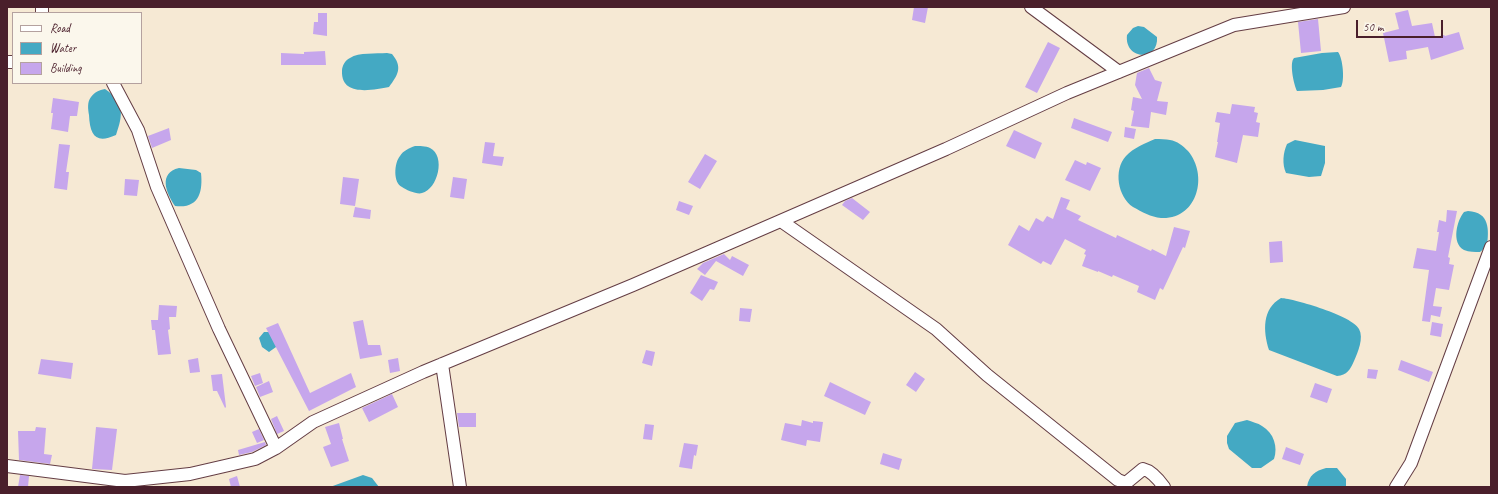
<!DOCTYPE html>
<style>
body{margin:0}
#map{position:relative;width:1498px;height:494px;overflow:hidden;background:#f6e9d4;font-family:Caveat,sans-serif}
canvas{display:block}
.frame{position:absolute;inset:0;border:8px solid #4a1f2b;pointer-events:none}
.legend{position:absolute;left:12px;top:12px;width:130px;height:72px;box-sizing:border-box;background:#fbf7ec;border:1px solid #b4a19f;margin:0;padding:5px 7px;list-style:none;font-size:12px;color:#4a1f2b}
.legend li{display:flex;align-items:center;gap:8px;height:20px}
.legend b{width:20px;border:1px solid #b4a19f}
.scale{position:absolute;left:1356px;top:20px;width:87px;height:18px;box-sizing:border-box;border:2px solid #4a1f2b;border-top:0;padding-left:5px;font-size:12px;line-height:14px;white-space:nowrap;color:#4a1f2b;-webkit-text-stroke:3px #fbf7ec;paint-order:stroke}
</style>
<div id="map">
<canvas width="1498" height="494"></canvas>
<div class="frame"></div>
<ul class="legend">
<li><b style="height:5px;background:#fff"></b>Road</li>
<li><b style="height:11px;background:#44a9c3"></b>Water</li>
<li><b style="height:11px;background:#c6a6ec"></b>Building</li>
</ul>
<div class="scale">50 m</div>
</div>
<script>
const context = document.querySelector('canvas').getContext('2d');
context.lineJoin = 'round';
function fillPath(path, color) {
  context.fillStyle = color;
  context.fill(path, 'evenodd');
}
function trace(path, color, width, dash) {
  context.strokeStyle = color;
  context.lineWidth = width;
  context.lineCap = dash ? 'butt' : 'round';
  context.setLineDash(dash || []);
  context.stroke(path);
}
fillPath(new Path2D(`
 M1138,26L1144,27L1157,37C1159,62 1124,60 1127,35L1133,28Z
 M1338,52C1343,58 1345,81 1341,87L1323,90L1297,91C1294,85 1289,63 1294,58L1322,53Z
 M387,53L392,54C403,67 398,75 389,87C373,90 341,97 342,71C342,66 345,60 350,58C359,52 376,54 387,53Z
 M105,89C125,102 123,115 116,135C96,144 90,136 89,115C88,109 87,102 91,97C95,92 99,90 105,89Z
 M1155,139C1160,139 1166,139 1170,140C1177,141 1183,146 1188,151C1209,176 1197,220 1161,218C1151,217 1142,212 1133,207C1118,197 1113,170 1126,156C1133,148 1146,143 1155,139Z
 M1295,140L1325,146V163L1321,176L1309,177L1286,173C1282,164 1283,153 1287,144Z
 M415,146C419,146 426,146 430,148C446,156 438,189 422,193C418,195 406,190 402,187C393,183 394,163 400,156C403,151 409,148 415,146Z
 M179,168L196,170L201,173C203,192 199,209 175,206C166,193 158,173 179,168Z
 M1468,211C1490,212 1489,230 1487,246L1480,252C1475,252 1469,252 1464,250C1451,243 1457,220 1464,212Z
 M1281,298C1295,299 1353,316 1359,329C1364,338 1358,352 1354,361C1350,370 1347,375 1337,376L1269,350C1263,331 1262,309 1281,298Z
 M264,332H270L277,342L276,347L269,352L262,347L259,338Z
 M1247,420C1252,422 1258,423 1262,426C1274,433 1278,447 1274,459L1261,468H1252L1229,449L1227,443V436L1235,423Z
 M1326,468H1337L1346,479V487H1307C1309,475 1315,471 1326,468Z
 M363,475L372,478L379,487H330Z`), '#44a9c3');
fillPath(new Path2D(`
 M914,7H928L925,23L912,20Z
 M1408,10L1412,26L1432,23L1435,37L1444,35L1445,36L1459,32L1464,49L1431,60L1428,47L1406,51L1407,59L1389,62L1383,33L1399,29L1395,13Z
 M318,13H327V36L313,34L314,22H318Z
 M1318,19L1321,51L1301,53L1298,22Z
 M1048,42L1060,48L1037,93L1025,87Z
 M325,51L326,65H281V53L304,54V52Z
 M1149,68L1155,80L1162,82L1157,101L1168,102L1166,115L1151,112L1149,128L1131,126L1134,111L1131,110L1133,97L1142,99L1135,85L1137,73Z
 M53,98L79,102L77,116H70L68,132L51,129L53,113H51Z
 M1232,104L1255,107L1254,112L1258,113L1256,122L1260,123L1258,137L1243,135L1237,163L1215,157L1218,142H1217L1220,123L1215,122L1217,112L1230,114Z
 M1074,118L1112,132L1108,142L1071,128Z
 M1125,127L1136,129L1134,139L1124,137Z
 M169,128L171,140L152,148L148,136Z
 M1014,130L1042,143L1035,159L1006,146Z
 M485,142L495,143L493,156L504,157L502,166L482,163Z
 M59,144L70,145L66,172H69L67,190L54,188Z
 M705,154L717,161L700,189L688,182Z
 M1075,160L1086,165L1087,162L1101,168L1090,191L1065,180Z
 M343,177L359,179L355,206L340,204Z
 M453,177L467,179L464,199L450,197Z
 M125,179L139,180L137,196L124,195Z
 M1061,197L1070,200L1066,209L1081,216L1078,220L1116,238L1117,235L1151,251L1152,249L1166,256L1174,227L1190,231L1185,248L1183,247L1163,290L1160,288L1155,300L1137,292L1139,286L1113,275L1112,277L1098,271V272L1082,266L1086,255L1084,254L1086,250L1065,239L1051,265L1043,261L1041,264L1008,245L1019,225L1029,231L1036,218L1043,222L1047,216L1053,219Z
 M852,198L870,212L863,220L842,205L845,201Z
 M679,201L693,206L689,215L676,210Z
 M355,207L371,210L370,219L353,217Z
 M1447,210L1457,211L1448,257L1450,258L1449,264L1454,265L1449,290L1436,288L1433,306L1442,307L1440,317L1431,315L1430,322L1422,321L1429,270L1413,268L1417,248L1436,251L1439,232H1437L1439,220L1446,222Z
 M1282,241L1283,262L1270,263L1269,242Z
 M724,254L730,260L732,256L749,265L743,276L716,261L705,275L697,269L703,263Z
 M701,275L718,282L714,290L710,289L702,301L690,293Z
 M159,305L177,306L176,317H169L170,329L168,330L171,354L158,355L155,330H152L151,320H158Z
 M740,308L752,309L750,322L739,321Z
 M363,320L368,345H380L382,355L360,359L353,322Z
 M1432,322L1443,324L1441,337L1430,335Z
 M278,323L310,393L351,373L356,387L309,411L266,328Z
 M646,350L655,352L652,366L642,363Z
 M198,358L200,372L190,373L188,360Z
 M398,358L400,371L390,373L388,360Z
 M41,359L73,363L71,379L38,374Z
 M1401,360L1433,372L1429,382L1398,370Z
 M1368,369L1378,370L1376,379L1367,378Z
 M915,372L925,379L916,392L906,385Z
 M260,373L263,383L255,386L251,376Z
 M222,374L226,407L225,408L217,391H213L211,375Z
 M269,381L273,392L260,397L256,387Z
 M830,382L871,402L865,415L824,396Z
 M1315,383L1332,389L1327,403L1310,397Z
 M392,394L398,407L369,422L362,408Z
 M457,413H476V427H459Z
 M277,416L284,431L277,434L271,419Z
 M802,420L813,423V421L823,422L820,442L807,440L806,446L781,440L785,423L801,426Z
 M339,423L343,439H342L349,461L331,467L323,447L331,444L325,427Z
 M645,424L654,425L652,440L643,439Z
 M36,427L46,428L44,454L52,455L50,464L19,460L18,431H35Z
 M96,427L117,429L112,470L92,469Z
 M259,429L264,440L257,443L252,432Z
 M265,442L266,445L252,452L239,455L238,450Z
 M684,443L698,445L696,456L694,455L692,469L679,467Z
 M1286,447L1304,454L1300,465L1282,459Z
 M883,453L902,459L899,470L880,464Z
 M20,475L29,476L28,487H18Z
 M237,476L240,487H231L229,479Z`), '#c6a6ec');
const minor = new Path2D(`
 M42,7V13
 M1031,7L1119,72
 M7,62H13
 M113,83L138,130L157,187L219,329L276,448
 M781,221L936,329L987,375L1118,480L1126,483L1143,469C1152,471 1159,480 1164,487
 M442,364L460,487
 M7,466L125,481L190,474L255,459L276,448L313,422L423,372L633,285L946,149L1067,93L1234,25L1344,7
 M1396,487L1411,463L1491,247`);
trace(minor, '#643d44', 14);
trace(minor, '#fff', 12);
</script>
